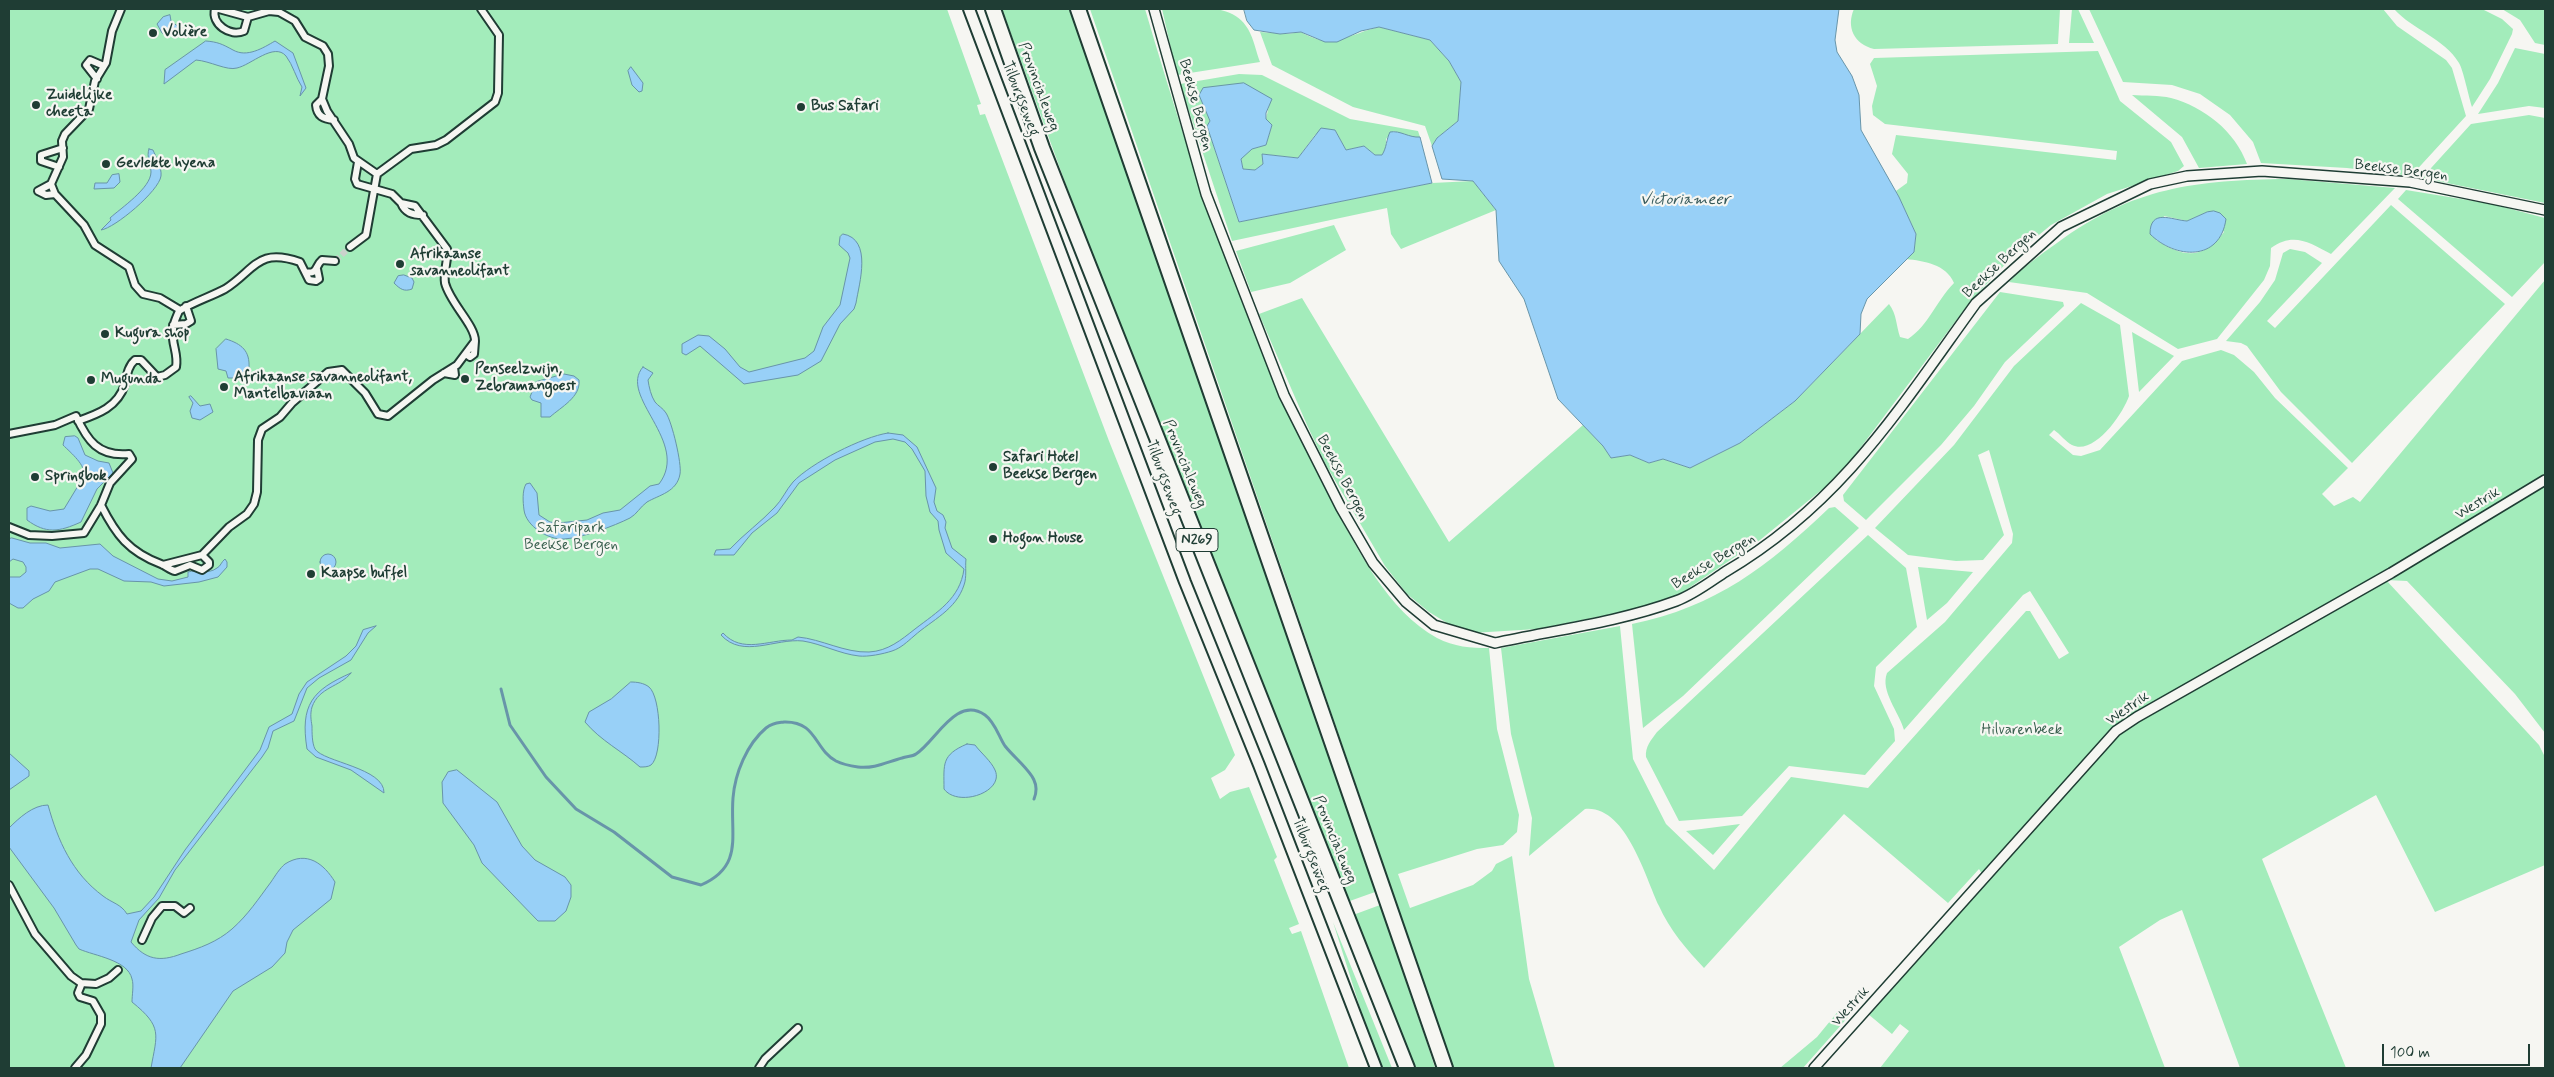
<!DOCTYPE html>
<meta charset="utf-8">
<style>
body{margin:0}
#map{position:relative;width:2554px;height:1077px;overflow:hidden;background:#f6f6f2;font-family:Mynerve,sans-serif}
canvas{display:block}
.frame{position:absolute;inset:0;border:10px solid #1f3d34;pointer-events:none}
.scale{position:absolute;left:2382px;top:1044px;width:148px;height:22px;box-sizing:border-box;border:2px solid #1f3d34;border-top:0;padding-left:6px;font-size:15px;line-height:18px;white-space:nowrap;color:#1f3d34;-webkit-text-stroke:4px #f6f6f2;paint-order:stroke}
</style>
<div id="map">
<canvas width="2554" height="1077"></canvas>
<div class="frame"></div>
<div class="scale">100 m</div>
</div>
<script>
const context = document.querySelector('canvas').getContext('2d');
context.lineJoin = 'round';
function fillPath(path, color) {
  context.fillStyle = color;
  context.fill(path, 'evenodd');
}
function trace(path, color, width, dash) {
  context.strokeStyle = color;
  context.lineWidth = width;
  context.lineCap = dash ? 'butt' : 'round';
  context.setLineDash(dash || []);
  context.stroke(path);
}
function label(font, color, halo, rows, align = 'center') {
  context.font = font + ' Mynerve,sans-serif';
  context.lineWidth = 4.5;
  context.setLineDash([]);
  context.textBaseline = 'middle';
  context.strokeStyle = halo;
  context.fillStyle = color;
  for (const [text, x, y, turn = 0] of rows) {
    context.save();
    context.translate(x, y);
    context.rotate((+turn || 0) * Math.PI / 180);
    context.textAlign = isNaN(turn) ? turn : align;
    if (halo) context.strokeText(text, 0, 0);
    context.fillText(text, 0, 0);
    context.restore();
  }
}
fillPath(new Path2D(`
 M9,9H947L981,104L977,105L980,115L985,114L1109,441L1235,755L1225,770L1211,778L1220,799L1230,792L1249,787L1277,857L1274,860L1299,924L1289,928L1292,934L1301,931L1349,1068H9Z
 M1002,9H1072L1375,892L1347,902L1093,259Z
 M1090,9H1145C1195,178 1249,345 1332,501C1357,549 1388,611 1437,638C1454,647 1471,648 1489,648L1497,729L1519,815L1517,832L1503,845L1477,849L1398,874L1410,908L1473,885L1492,871L1496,864L1512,856L1529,979L1555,1068H1453Z
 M1162,9C1189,9 1232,0 1248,29C1254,39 1256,52 1260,62L1177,75Z
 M1854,9H2060L2058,44L1874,49C1854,44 1846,27 1854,9Z
 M2072,9H2078L2094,43H2069Z
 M2089,9H2383L2397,26L2446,60L2452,68L2466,116L2411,176L2347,168L2261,163L2253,142L2230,115L2200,94L2172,85L2123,82Z
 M2394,9H2482L2502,19L2513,29L2512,34L2490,79L2472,107C2469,98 2463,69 2459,63C2444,38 2413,30 2394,9Z
 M2502,9H2545V45L2535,43L2520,20Z
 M1379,27L1430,40L1449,61L1461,82L1458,121L1437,138L1432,146L1425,126L1353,107L1272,65L1260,32L1287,34L1301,32C1333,51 1348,34 1379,27Z
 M2515,48L2545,54V108L2529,106L2478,114L2498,83Z
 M2098,51L2120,101L2171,142L2184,166L2178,171L2107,194L2051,225L2011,258L1970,302L1852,459L1824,488L1760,540L1677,596L1622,612L1537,629L1472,633L1452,626L1429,612L1407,594L1385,566L1326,465L1307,425L1259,314L1302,298L1449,542L1583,425L1603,446L1611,458L1630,455L1649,463L1663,459L1690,468L1740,443L1795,401L1889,304C1897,315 1896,325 1900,337L1908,339C1929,325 1936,301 1954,283C1946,264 1924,261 1906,259L1914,252L1916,234L1896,191L1907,183L1908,174L1892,154L1896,135L2116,160L2117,151L1885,124L1873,115L1872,106L1877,86L1870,64L1874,58Z
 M1239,74L1262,75L1350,119L1418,131L1420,137L1410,138L1394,131L1386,139V148L1382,155H1375L1364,146L1346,150L1335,130L1315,135L1298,158L1262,154L1263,164L1255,170L1243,169L1241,159L1245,153L1252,149L1266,145L1272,125L1266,119L1269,105L1199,95L1210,121L1207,126L1239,222L1432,183L1473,181L1496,210L1401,249L1391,234L1387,208L1232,241L1180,84Z
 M2132,95C2145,96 2159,95 2171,98C2204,107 2235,131 2247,164L2199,168L2182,137Z
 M2529,115L2545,118V203L2422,178L2471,124Z
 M2288,179L2395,188L2331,254C2309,242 2293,232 2271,248L2270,266L2264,280L2217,339L2178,349L2087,293L2009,282C2023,267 2040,255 2057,243C2133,187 2196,180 2288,179ZM2207,212L2224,232C2202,260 2185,258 2156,240L2164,216L2187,221Z
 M2406,190L2492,204L2545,218V262L2512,297L2398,199Z
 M2391,205L2505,304L2352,463L2281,392L2247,346L2241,343L2226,341L2260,302L2275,280L2283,253L2290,249L2305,252L2322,263L2267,321L2275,328Z
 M1334,225L1346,250L1290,283L1251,292L1236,251Z
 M2545,280V733L2515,694L2407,581L2386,580L2539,745L2545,757V865L2435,912L2376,795L2262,859L2346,1068H2240L2182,910L2160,920L2119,947L2165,1068H1880L1909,1031L1900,1024L1892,1034L1868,1014L1987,882L1979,869L1948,903L1844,814L1704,968C1687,950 1669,929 1659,906C1645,877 1626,805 1585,809L1529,856L1532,818L1511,734L1501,648L1620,626L1633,759L1666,824L1714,870L1791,777L1868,788L2026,611H2030L2059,659L2069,653L2030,591L2023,595L1904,730C1899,712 1880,691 1887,673L1945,622L2012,543L2013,534L1989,450L1978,455L2004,535L1983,560L1956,561L1908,555L1875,528L1954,445L2014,366L2081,303L2120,325L2129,396C2123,414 2094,456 2072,445C2066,442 2060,434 2054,430L2049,435L2073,455L2081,456L2100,450L2182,361L2221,350L2234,355L2254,372L2275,398L2348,468L2322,494L2334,506L2353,497L2360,502ZM2373,579L2254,653L2251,645Z
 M2000,292L2063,302L2064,306L2005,362L1974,406L1941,445L1866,520L1844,501L1843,495Z
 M2132,332L2174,356L2139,392Z
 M1835,507L1859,528L1683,696L1643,728L1632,624C1716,607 1768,566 1829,508Z
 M1868,535L1906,568L1917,627L1876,667L1874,686L1894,729L1895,741L1865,775L1789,766L1742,816L1679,821L1646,757C1645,747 1651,740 1657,732Z
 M1918,567L1973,572L1947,603L1927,620Z
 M1740,824L1713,855L1686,831Z
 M1380,905L1428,1046L1435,1068H1413L1353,915Z
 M1333,922L1392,1068H1379Z
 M1840,1009L1849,1016L1803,1068H1780L1817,1037Z`), '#a3ecbb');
const water = new Path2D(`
 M1244,9H1839L1835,40L1837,52L1852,76L1859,95L1861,130L1899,197L1916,234L1914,252L1867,299L1861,314L1860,334L1795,401L1740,443L1690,468L1663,459L1649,463L1630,455L1611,458L1603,446L1558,399L1524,299L1499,261L1496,210L1473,181L1442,179L1432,146L1437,138L1458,121L1461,82L1449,61L1430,40L1379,27L1361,31L1337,42H1325L1301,32L1280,34L1254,30L1247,21Z
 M170,15L171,21L180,28L167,36L162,33L157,24L163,17Z
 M206,41C218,42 222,44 233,50C247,58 263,48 275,41L293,53L306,88L300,96L302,87C296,78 293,65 286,56C274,42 251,65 237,68C227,71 210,61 196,60L164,84L165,70Z
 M631,67L643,83L642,91L639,92L632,85L628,71Z
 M1244,83L1272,99L1266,113V119L1272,125L1266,145L1252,149L1241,159L1243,169L1255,170L1263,164L1262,154L1298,158L1321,128L1335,130L1346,150L1364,146L1375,155H1382C1387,147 1386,140 1390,132C1400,130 1409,138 1420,137L1432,183L1239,222L1207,126L1210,121L1199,95L1203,88Z
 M149,149L153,150C156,157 162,168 161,176C159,191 115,228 101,230L111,220L110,218C121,208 151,188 151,172C151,164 146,157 149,149Z
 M119,174L120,182L114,188L94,189L95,183H107L112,175Z
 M2214,211L2220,213L2226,219C2220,262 2175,259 2150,234C2150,208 2172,220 2187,221L2207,212Z
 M843,234C873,239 859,284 856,303L854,309L840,324L821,361L798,375L744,384L700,346L686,355L682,353V344L698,335L709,336L725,349L740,367L749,372L805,358L814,351L823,327L840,305L850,258L848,253L839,245L840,237Z
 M404,275L412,278L414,282L412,289C404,292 400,289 394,283L398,276Z
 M226,339C242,344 250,351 249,368L236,378H228L226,371L218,369L216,349Z
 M643,367L653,373L648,380C649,387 651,396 655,402C658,406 663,408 666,413C672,422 682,464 680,474C677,492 659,495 647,502C640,507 637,514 630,518C614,526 582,538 564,539C548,540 526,526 524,510C523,502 522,491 526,484L530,483L537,493L539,515L550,522L558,523L587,520L603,513L620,510L650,486L659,484C691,442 617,396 643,367Z
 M564,374L574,376L579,380C581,397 561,407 550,417H541V403L532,400L530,397L536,382Z
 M191,396L200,406L210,404L213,412L200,420L192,418L190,411L193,403L189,397Z
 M888,433L903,435L917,447L936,488L934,502L937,511L943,515L946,522L945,528L952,548L966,559C965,567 967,577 964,585C956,610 932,620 914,636C907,642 901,648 892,651C883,654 868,657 859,656C840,654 822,644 803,641C775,638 743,659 721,635L723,633C742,654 768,640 792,640L798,637C821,639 845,653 869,652C888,651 901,640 915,629C937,612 960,599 964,569L946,553L939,530L938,521L930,512L926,496L925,471L912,449L905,442L893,439L875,442L835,460L799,483L777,513L752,533L734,555H714L716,550L730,549C744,534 761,522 775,507C782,500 786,490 793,482C811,463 862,437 888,433Z
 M75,436L78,438L85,455L98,461L109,463L113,473L97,489L81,522C59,532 46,534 27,520V508L31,506L50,511L64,509L84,476C86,465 71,453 63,445L65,437Z
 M12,538L30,543H46L60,548L100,544L113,556L158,579L172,581L188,577V572C198,569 208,575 217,568C221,566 221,562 225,559L227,562V567L218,577L199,582L164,586L151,582L124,581L98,569H90L55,582L49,591L33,599L23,608H18L9,603V577H20L26,572V567L23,562L13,559L9,562V539Z
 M320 562a8 8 0 1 1 16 0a8 8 0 1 1-16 0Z
 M376,626L368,633L351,660L319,678L307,688L294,721L273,731L268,748L262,757L175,870L159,898L139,920L131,942C146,960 160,962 181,954C200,948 217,942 232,929C248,915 259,898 271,882C275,876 280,868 285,864C307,850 324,864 335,882L331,899L293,930L287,942L285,953L272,967L233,991L180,1068H151C157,1034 163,1027 132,1002C132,995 134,985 132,979C128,960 95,956 79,949L76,945L54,908L9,847V828C19,818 33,805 48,805C58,841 72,873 103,896C112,903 121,904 127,914L141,911L154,897L185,850L260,750L269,727L292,714L299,694L307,682L346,656L356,646L363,630Z
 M351,673C340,687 319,687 312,707C310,714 311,720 312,726C312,733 312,743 315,749C323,762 385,768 384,793L351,770L316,757L307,749C300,705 312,690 351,673Z
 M631,682C637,682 644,683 649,687C661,697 663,755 651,765C648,767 644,767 640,767C622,751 601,741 585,722L589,712L611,699Z
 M967,744L975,745C981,753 991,761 995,770C1005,792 958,808 944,789C944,764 941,755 967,744Z
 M9,753L29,771V776L9,790Z
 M457,770L497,802L522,846L535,860L565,877L571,885V897L566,911L555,921H538L482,863L474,845L443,803L442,782L448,772Z`);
fillPath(water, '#98d0f7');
trace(water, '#6895a9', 1);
trace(new Path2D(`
 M501,689L510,725L546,777L576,809L614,832L672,877L701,885C744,866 730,836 733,798C735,773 747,744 766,728C772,723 777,723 784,722C817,721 814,749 836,761C842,764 851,766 858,767C874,769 887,762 902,758C907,756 912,757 916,754C936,741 956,695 985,715C995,722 999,737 1005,746C1009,751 1014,756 1018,760C1029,772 1041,782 1034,799`), '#6895a9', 3);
trace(new Path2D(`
 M335,261L350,247`), '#cbd1cc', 6, [6, 3]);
const pedestrian = new Path2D(`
 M121,9L112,31L106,63L95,81L89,109L65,134L62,141L63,157L51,184L55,194L84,225L95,245L129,267L135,285L143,294L160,298L180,310
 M215,9C211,24 230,37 244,31L248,17L269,11L279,12L295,21L305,37L323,46L328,54L329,66L322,99L327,111L349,144L354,158L377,174
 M219,9L248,17
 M97,79L86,65L90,60L104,66
 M322,99L316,105C317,116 323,119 334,120
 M59,167L41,161V155L63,148
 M51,184L38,191L46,195L55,194
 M401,203C405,213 412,215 423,215
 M350,247L366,235L377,174L411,149L436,145L446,140L495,102L498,93L499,35L481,9
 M305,272L309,280L316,281L319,279L317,269
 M173,325L186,324L191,321L186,306
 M466,354L470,357L474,354L475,341
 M444,373L455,375L454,367
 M78,421C98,414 118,407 125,384C127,375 128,366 135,360H141L157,377L165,375L176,367C178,356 174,349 173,339C171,329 175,320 179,311C193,302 210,297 225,289C255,270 257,247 300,262L305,272C318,275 315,266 322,260L335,261
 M9,434L55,425L76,416C87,440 98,457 129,454L132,459L110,483L101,505L84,533L52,536L29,535L9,527
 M101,505C116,535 129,552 161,564C166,566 170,570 175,571L190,565L202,570L209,565V562L202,555
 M163,565L202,555L229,527L247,514L254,504L257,492L258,440L262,429L280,417L292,403L328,372L342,370L365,393L378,414L388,416L433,380L457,365L475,341C475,325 450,303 445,283C443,271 449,258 447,249L415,206L401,203L392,194L357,184L355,179L358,162
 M9,885L35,934L71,976L81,983L96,984L109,978L118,970
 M142,940L152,918L162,906H175L184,913L190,908
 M75,1068L86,1055L101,1024V1015L93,1001L80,997L78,993L82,983
 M759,1068L765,1059L798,1028`);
const minor = new Path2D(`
 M1154,9L1206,194L1284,395L1341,508L1373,563L1406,602L1434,625L1495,643C1555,630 1619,622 1676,601C1693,595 1710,582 1725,572C1841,504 1900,408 1976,303L2061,227L2150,184L2187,176L2262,171L2410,182L2545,210
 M1814,1068L2116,731L2137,717L2391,573L2545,480`);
const tertiary = new Path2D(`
 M969,9L1185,582L1259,765L1376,1068`);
const trunk = new Path2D(`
 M993,9L1042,148L1407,1068
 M1078,9L1445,1068`);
trace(pedestrian, '#1f3d34', 10);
trace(minor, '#1f3d34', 12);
trace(tertiary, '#1f3d34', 14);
trace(trunk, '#1f3d34', 18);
trace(pedestrian, '#f6f6f2', 6);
trace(minor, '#f6f6f2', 9);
trace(tertiary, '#f6f6f2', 10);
trace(trunk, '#f6f6f2', 14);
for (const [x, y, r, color] of [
 [153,33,5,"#1f3d34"],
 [36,105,5,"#1f3d34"],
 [801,107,5,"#1f3d34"],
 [106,164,5,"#1f3d34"],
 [400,264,5,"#1f3d34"],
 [105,334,5,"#1f3d34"],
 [465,379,5,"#1f3d34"],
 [91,380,5,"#1f3d34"],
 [224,387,5,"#1f3d34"],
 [993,467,5,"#1f3d34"],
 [35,477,5,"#1f3d34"],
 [993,539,5,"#1f3d34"],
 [311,574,5,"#1f3d34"]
]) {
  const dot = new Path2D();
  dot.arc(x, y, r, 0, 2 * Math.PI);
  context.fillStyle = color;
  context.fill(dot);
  trace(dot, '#f6f6f2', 2);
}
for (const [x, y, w] of [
 [1197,540,42]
]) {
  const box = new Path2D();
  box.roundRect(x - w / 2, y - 11.5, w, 23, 4);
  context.fillStyle = '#f6f6f2';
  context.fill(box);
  trace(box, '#1f3d34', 1);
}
label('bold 14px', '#1f3d34', null, [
 ["N269",1197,540]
]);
label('bold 15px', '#1f3d34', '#f6f6f2', [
 ["Volière",163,33],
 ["Zuidelijke",46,96],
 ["cheeta",46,113],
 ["Bus Safari",811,107],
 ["Gevlekte hyena",116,164],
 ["Afrikaanse",410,255],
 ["savanneolifant",410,272],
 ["Kugura shop",115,334],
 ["Penseelzwijn,",475,370],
 ["Zebramangoest",475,387],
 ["Afrikaanse savanneolifant,",234,378],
 ["Mantelbaviaan",234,395],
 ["Mugunda",101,380],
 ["Safari Hotel",1003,458],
 ["Beekse Bergen",1003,475],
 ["Springbok",45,477],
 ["Hogon House",1003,539],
 ["Kaapse buffel",321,574]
], 'left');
label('15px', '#1f3d34', '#f6f6f2', [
 ["Provincialeweg",1038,87,70],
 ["Tilburgseweg",1020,99,69],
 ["Beekse Bergen",1195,105,75],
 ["Beekse Bergen",2401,171,7],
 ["Beekse Bergen",2000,264,-43],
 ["Provincialeweg",1184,464,68],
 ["Tilburgseweg",1163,478,70],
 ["Beekse Bergen",1342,478,62],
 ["Westrik",2478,504,-31],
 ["Beekse Bergen",1714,562,-31],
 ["Westrik",2128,709,-34],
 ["Provincialeweg",1334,840,68],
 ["Tilburgseweg",1310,855,69],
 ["Westrik",1851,1007,-48]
]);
label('15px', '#39604f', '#f6f6f2', [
 ["Safaripark",571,529],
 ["Beekse Bergen",571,546],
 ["Hilvarenbeek",2022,731]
]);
label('italic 16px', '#375a5b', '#f6f6f2', [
 ["Victoriameer",1685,201]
]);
</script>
